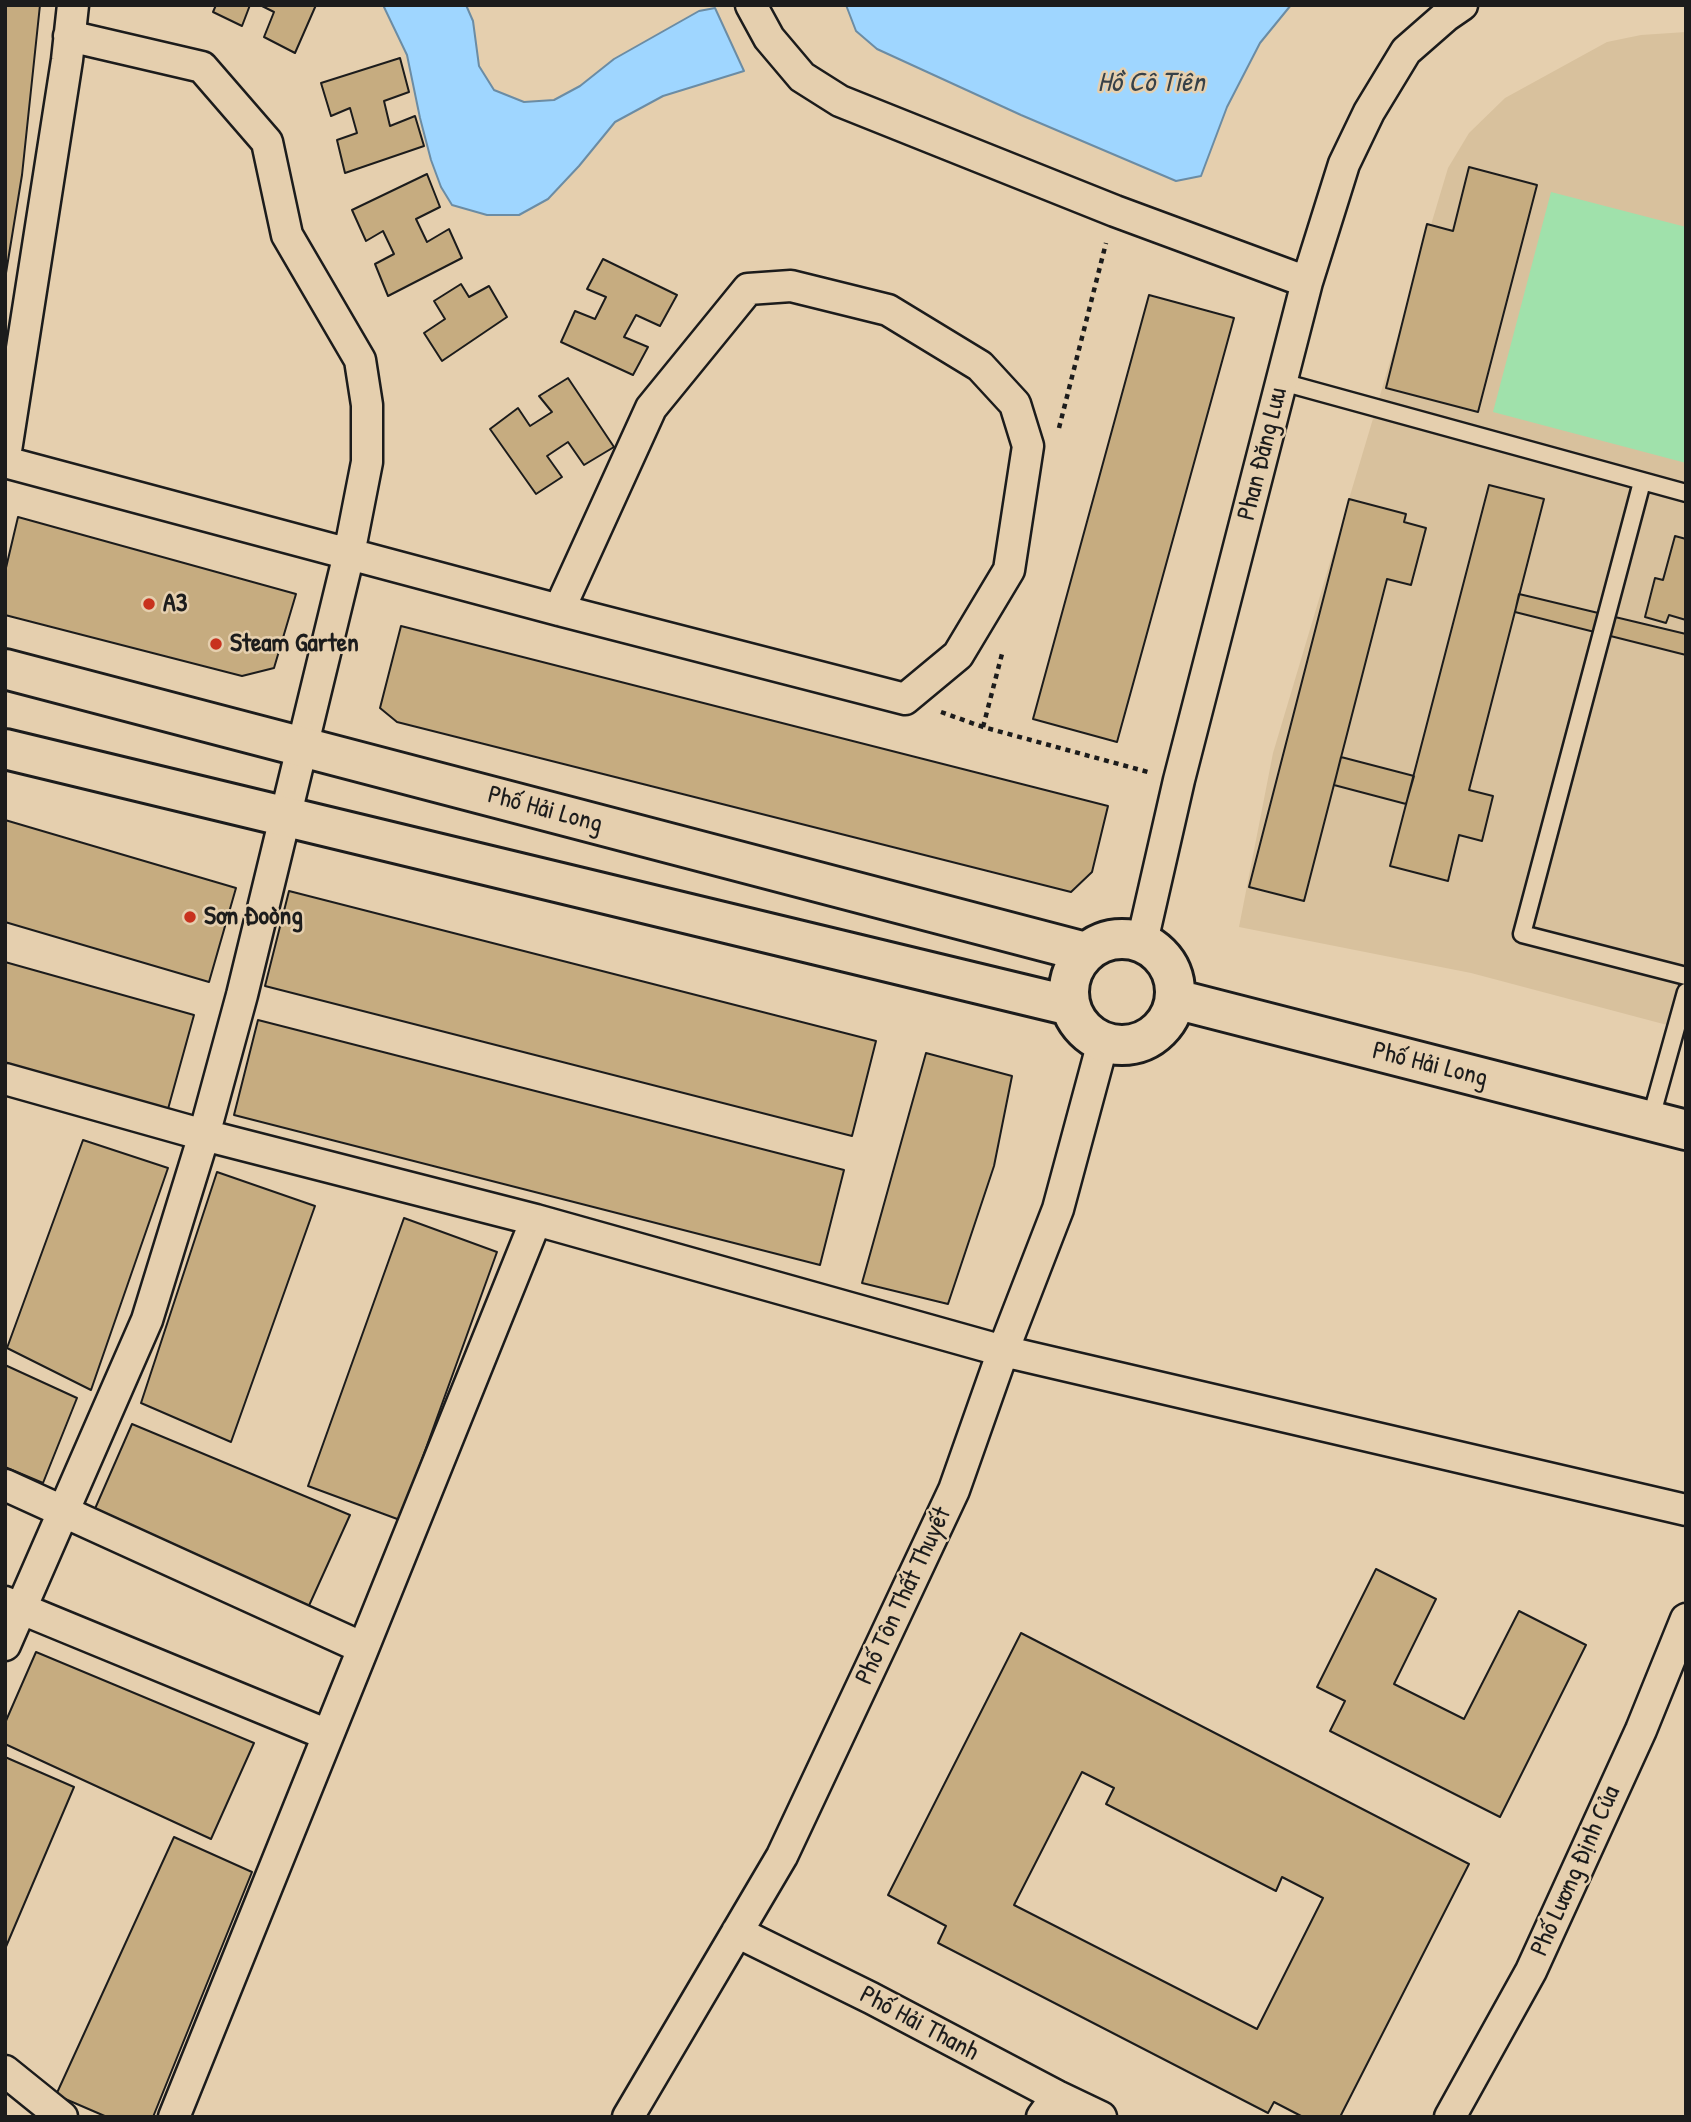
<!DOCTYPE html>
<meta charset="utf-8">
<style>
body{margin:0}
#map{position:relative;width:1691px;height:2122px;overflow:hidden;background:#e5cfae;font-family:"Patrick Hand",sans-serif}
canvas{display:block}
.frame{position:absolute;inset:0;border:7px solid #1c1c1c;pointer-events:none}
</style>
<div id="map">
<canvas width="1691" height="2122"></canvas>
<div class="frame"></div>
</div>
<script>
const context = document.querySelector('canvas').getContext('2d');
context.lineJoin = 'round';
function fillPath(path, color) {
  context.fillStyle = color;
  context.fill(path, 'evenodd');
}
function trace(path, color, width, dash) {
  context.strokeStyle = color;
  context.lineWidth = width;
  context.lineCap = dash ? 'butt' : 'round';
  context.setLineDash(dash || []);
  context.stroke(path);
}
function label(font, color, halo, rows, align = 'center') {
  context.font = font + ' "Patrick Hand",sans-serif';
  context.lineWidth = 5;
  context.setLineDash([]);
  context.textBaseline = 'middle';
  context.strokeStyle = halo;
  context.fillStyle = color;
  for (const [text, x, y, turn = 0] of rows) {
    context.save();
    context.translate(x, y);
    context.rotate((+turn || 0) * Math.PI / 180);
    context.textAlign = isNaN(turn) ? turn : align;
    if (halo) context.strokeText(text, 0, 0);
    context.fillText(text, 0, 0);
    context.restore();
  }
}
fillPath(new Path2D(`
 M1686,32V1030L1471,973L1239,927L1273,753L1448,168L1469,133L1505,98L1607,42L1641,35Z`), '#d8c19d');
fillPath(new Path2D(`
 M1551,192L1686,227V463L1493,412Z`), '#a0e1ab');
const water = new Path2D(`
 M383,5H466L473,21L479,66L494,90L524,102L554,100L580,86L614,59L699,11L715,8L744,71L663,96L615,122L579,166L548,199L519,215H487L452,205L441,187L431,160L420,118L407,55Z
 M846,5H1291L1260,43L1227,107L1201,176L1176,181L1021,115L877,49L856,31Z`);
fillPath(water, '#9fd6ff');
trace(water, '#6b8ca4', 2);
const building = new Path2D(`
 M5,5H40L22,175L5,279Z
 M216,5H250L242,26L213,12Z
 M260,5H316L295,53L264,37L274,12Z
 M400,58L409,92L384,101L390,126L415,116L424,146L345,173L337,140L357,133L350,108L331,116L321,83Z
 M1469,167L1537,185L1478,412L1386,388L1427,224L1453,231Z
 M427,174L440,207L416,219L427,242L449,229L462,258L388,296L375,264L394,254L383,231L366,241L352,210Z
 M603,259L677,295L660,326L636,315L624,337L648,347L633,375L561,342L575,311L595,319L606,297L587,289Z
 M461,284L469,297L489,286L507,317L442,361L424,333L445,319L434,301Z
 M1149,295L1234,318L1117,742L1033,719Z
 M568,378L614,447L584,465L568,442L547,456L562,477L536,494L490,429L518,408L530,426L552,412L539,396Z
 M1489,485L1544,499L1469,790L1493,796L1482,841L1459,835L1448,881L1390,866Z
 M1349,499L1406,514L1404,522L1426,528L1411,585L1387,579L1304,901L1249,887Z
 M18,517L296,594L274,668L242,676L5,615V572Z
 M1675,536L1686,539V620L1669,615L1666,623L1645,617L1655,578L1663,580Z
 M1519,594L1686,634V655L1515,612Z
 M401,626L1108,806L1092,872L1071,892L397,722L380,708Z
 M1341,757L1414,776L1406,804L1334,785Z
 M5,820L236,888L209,982L5,922Z
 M289,891L876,1041L852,1136L265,986Z
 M5,962L194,1015L168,1109L5,1063Z
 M258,1020L844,1170L820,1265L234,1115Z
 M926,1053L1012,1076L994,1166L948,1304L862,1283Z
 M83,1140L168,1168L91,1390L7,1348Z
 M217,1172L315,1206L231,1442L141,1403Z
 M404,1218L497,1252L400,1520L308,1486Z
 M5,1365L77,1398L43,1483L5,1467Z
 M132,1424L350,1515L307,1610L94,1511Z
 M1376,1569L1436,1599L1394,1684L1464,1719L1519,1611L1586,1645L1500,1817L1330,1731L1345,1701L1317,1687Z
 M1021,1633L1469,1864L1340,2117H1303L1274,2102L1268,2113L938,1943L946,1926L888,1895ZM1082,1772L1114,1788L1106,1804L1276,1891L1282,1877L1323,1898L1257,2029L1014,1905Z
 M36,1652L254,1743L211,1839L5,1744V1723Z
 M5,1757L74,1787L5,1949Z
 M174,1837L252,1872L153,2117H107L56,2095Z`);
fillPath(building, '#c6ac80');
trace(building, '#1c1c1c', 2);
const lane = new Path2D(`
 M1282,382L1686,493
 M1642,482L1522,934L1686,976
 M1650,1121L1686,992`);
const street = new Path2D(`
 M751,5L769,38L802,77L840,101L1115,211L1307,282
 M5,457L67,60L73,5
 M5,462L559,610L905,699L958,655L1009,570L1028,446L1015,404L980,366L888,310L791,286L748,289L651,408L559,610
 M1142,942L1179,780L1307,282L1344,164L1369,112L1406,51L1446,16L1462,5
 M5,1079L204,1135L536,1220L1003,1351L1686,1510
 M5,1485L363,1648
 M5,1602L328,1735
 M5,1645L147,1320L204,1135L242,995L349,554L367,462V405L360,360L287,235L267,142L202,67L69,36
 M737,1932L871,1998L1057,2096L1101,2117
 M5,2071L62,2117
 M174,2117L536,1220
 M628,2117L782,1856L954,1490L1003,1351L1058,1209L1103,1042
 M1042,2117L1057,2096
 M1450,2117L1531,1971L1641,1730L1686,1619`);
const secondary = new Path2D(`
 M5,669L1085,952
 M5,749L1071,1006
 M1069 992a53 53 0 1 1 106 0a53 53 0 1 1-106 0Z
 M1175,999L1686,1130`);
trace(lane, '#1c1c1c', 21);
trace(street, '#1c1c1c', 35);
trace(secondary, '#1c1c1c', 44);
trace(new Path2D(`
 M1059,428L1106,243
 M941,712L983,727L1148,772
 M983,727L1003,650`), '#1c1c1c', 4.5, [5, 5]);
trace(lane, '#e5cfae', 16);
trace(street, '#e5cfae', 30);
trace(secondary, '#e5cfae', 38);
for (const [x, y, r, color] of [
 [149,604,7,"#c8321e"],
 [216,644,7,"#c8321e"],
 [190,917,7,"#c8321e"]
]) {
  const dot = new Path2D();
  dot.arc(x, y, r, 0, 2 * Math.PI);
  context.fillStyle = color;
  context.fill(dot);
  trace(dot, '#e5cfae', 2.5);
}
label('26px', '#1c1c1c', '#e5cfae', [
 ["Phan Đăng Lưu",1263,454,-76],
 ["Phố Hải Long",545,810,15],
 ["Phố Hải Long",1430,1065,14],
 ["Phố Tôn Thất Thuyết",904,1596,-65],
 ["Phố Lương Định Của",1576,1871,-66],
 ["Phố Hải Thanh",919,2024,28]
]);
label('bold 26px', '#1c1c1c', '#e5cfae', [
 ["A3",163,604],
 ["Steam Garten",230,644],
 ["Sơn Đoòng",204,917]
], 'left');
label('italic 28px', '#364149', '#e5cfae', [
 ["Hồ Cô Tiên",1151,84]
]);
</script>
